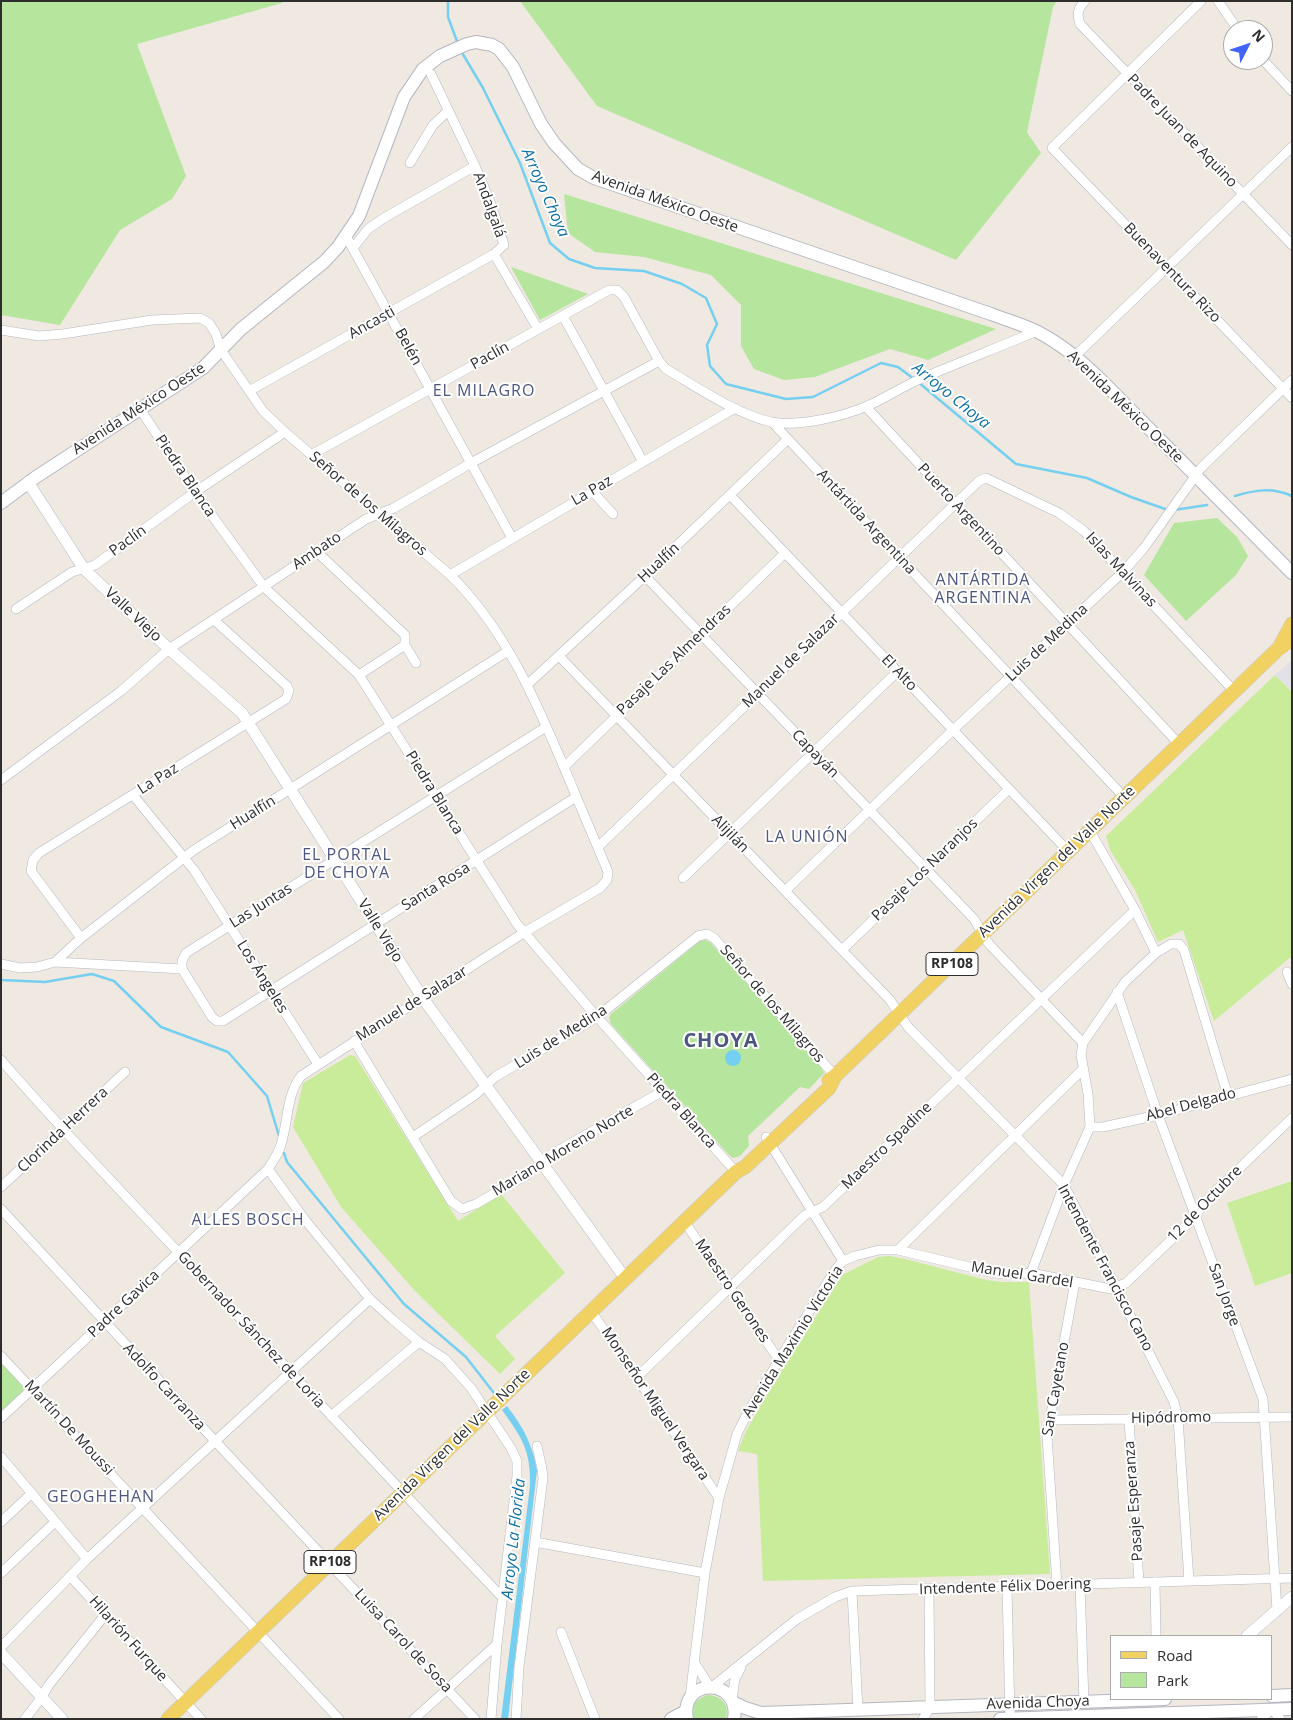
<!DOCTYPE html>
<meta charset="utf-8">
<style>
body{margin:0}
#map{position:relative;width:1293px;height:1720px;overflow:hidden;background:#efe9e1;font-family:"Open Sans",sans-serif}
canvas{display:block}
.frame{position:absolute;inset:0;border:2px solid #2e2e2e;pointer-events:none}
.legend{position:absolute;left:1110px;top:1635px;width:162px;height:65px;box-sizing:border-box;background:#fff;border:1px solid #ababab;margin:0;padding:6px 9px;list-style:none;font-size:15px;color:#2e2e2e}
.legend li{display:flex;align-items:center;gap:10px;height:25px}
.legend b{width:25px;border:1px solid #ababab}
.north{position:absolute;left:1223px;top:20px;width:50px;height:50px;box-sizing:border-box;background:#fff;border:1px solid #ababab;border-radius:50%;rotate:49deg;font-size:14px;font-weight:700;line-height:20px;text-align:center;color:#2e2e2e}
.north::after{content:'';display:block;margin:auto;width:18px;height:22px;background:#4264fb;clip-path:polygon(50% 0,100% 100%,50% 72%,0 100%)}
</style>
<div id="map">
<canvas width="1293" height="1720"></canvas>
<div class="frame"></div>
<ul class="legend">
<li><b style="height:6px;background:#f2d163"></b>Road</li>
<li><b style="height:14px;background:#b6e59e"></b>Park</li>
</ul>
<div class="north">N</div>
</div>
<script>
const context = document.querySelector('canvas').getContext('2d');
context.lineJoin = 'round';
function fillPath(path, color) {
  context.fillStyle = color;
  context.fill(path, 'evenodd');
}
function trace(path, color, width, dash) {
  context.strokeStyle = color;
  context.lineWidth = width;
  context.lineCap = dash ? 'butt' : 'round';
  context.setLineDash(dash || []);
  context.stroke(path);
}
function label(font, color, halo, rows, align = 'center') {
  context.font = font + ' "Open Sans",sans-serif';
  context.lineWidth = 4;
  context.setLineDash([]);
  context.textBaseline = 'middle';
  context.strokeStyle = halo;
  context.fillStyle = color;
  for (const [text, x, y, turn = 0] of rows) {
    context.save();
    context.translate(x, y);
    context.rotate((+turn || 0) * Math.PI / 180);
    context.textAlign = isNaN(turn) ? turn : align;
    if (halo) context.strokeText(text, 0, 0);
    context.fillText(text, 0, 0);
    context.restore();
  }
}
fillPath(new Path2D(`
 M1292,660V691L1275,675Z`), '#e3e1e8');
fillPath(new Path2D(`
 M1,1H282V3L137,44L186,176L172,199L120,230L60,325L1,315Z
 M520,1H1057L1053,7L1027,132L1041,153L956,260L597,106Z
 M564,194L996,329L928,360L890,349L815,377L784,380L754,369L741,346V305L711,275L644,257L595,252L568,233Z
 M511,267L588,294L540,320Z
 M1217,518L1237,537L1248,556L1236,575L1186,621L1144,575L1174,523Z
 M705,940L710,942L821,1067L824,1073L809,1089L800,1087L748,1136L749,1146L740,1156L733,1158L729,1155L611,1024L609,1018L611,1014L700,941Z
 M1,1362L24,1388L22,1392L1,1412Z
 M708,1695C722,1696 730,1705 726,1719H694C691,1706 696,1698 708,1695Z`), '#b6e59e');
fillPath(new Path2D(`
 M1275,675L1292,692V956L1214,1021L1183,930L1158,942L1135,890L1110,850L1106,836Z
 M350,1055L355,1056L458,1221L501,1194L565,1273L495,1336L515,1359L500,1374L415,1291L341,1207L293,1127L303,1083Z
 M1292,1181V1273L1255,1286L1227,1203Z
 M890,1256L909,1260L986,1280L1002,1282H1029L1050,1574L763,1581L757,1454L738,1451L746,1431L773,1384L842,1275L878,1257Z`), '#c9ec9a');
fillPath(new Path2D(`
 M725 1058a8 8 0 1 1 16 0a8 8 0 1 1-16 0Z
 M507,1406C523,1427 532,1443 537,1470L508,1719H501L530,1486C531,1450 522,1438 502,1410Z`), '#75cff0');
trace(new Path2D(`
 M448,1V17L458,44
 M461,51L483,88L520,163L550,243L569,259L595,268L644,271L682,284L706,298L717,324L707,345L710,366L726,384L786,399L813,397L881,363L898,367L914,379
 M918,382L1016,464L1087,478L1131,497L1168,510
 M1235,496C1255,490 1272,487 1292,496
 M1174,510L1207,505
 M1,980L45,982L92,974L114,981L161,1027L228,1052L267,1096L279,1136
 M284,1153L287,1162L404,1304L466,1357L497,1397`), '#75cff0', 2.5);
const minor = new Path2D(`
 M1085,1C1077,9 1077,15 1080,24L1292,245
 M1201,1L1052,148L1292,398
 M1218,1L1238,30
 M1263,60L1292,91
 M410,163L433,125L448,111
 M346,236L512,538
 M353,248L368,229L384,218L475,166
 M494,254L538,329
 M563,316L643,462
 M1,330L39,336L63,334L152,320L200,318L209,323L216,334L221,350L263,411L285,432L450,575C510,633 542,715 574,791C585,818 597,845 608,872L607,880L600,888L525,932L301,1076C287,1094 288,1119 282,1141C280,1151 274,1160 268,1169L1,1418
 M1075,356L1292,147
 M249,391L494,254L504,245L491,204L475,166L431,74
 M866,407L1179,744
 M140,409L195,492L264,587L359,675L517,924L597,1017L736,1172
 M772,422L1124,797
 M311,455L609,290H617L624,297L659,361L666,369C697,387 736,414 771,422C797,427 842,417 867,406C884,399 900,388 918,380C957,363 997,348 1037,331
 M592,491L613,514
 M730,495L1068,851
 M316,551L405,635V645L416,663
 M450,575L735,408
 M645,576L974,919L989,944L1083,1043
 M16,609L72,572L95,565L195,492L285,432
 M559,656L890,1000L908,1027L1064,1185L1174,1402L1178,1418L1189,1581
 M359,675L405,645
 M527,685L645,576L788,439
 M546,727L186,953L182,961V969L212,1017L217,1021H223L576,797
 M564,767L785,553
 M1,780L121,691L169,649L366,519L394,508L471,463L659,361
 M133,795L194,870L318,1064
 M1090,831L1135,910L1156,953
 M598,847L979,481L986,478L1059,513L1084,531L1234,691
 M683,878L897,672
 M785,891L953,730L1123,572L1144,548L1201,468L1292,380
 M81,938L31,871L33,860L39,853L286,699L289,691L287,686L214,620
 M842,950L1009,789
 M55,962L182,969
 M1,964L20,968L37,967L55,962L81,938L194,850L508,651
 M1287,972L1292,984
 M1117,992L1158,1115L1263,1399L1277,1610
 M354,1041L451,1201L462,1209L476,1204L528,1174L552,1154L663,1091
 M1,1060C73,1143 150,1221 224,1301C317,1400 409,1500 503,1598
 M1090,1127H1103L1158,1115L1292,1079
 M413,1137L475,1095L495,1077L597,1017L698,936L707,934L714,938L835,1076
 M766,1137L843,1261
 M268,1169L305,1220L370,1299L393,1320L419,1342L445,1359L471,1388L511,1448L517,1461V1476L497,1644L491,1719
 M1,1187L125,1072
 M1,1209L215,1441L475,1719
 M684,1221L779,1360
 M898,1250L1082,1070
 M1031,1273L1064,1185L1090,1127L1088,1094L1081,1055L1083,1043L1125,982L1156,953L1171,944H1179L1184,950L1228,1096
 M591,1311L719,1498
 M1,1356L339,1719
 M636,1378L805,1215L823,1207L1135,910
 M331,1416L419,1342
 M1129,1419L1139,1583
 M1050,1420L1292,1417
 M1,1457L87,1559
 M1,1522L32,1493
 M535,1542L705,1573
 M1,1573L55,1522
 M70,1576L201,1719
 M1155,1582L1156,1636
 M1080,1584L1084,1702
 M1057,1585L1047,1436L1075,1282
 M1007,1586L1010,1718
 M852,1591L858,1710
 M561,1632L595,1719
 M1,1647L87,1559L370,1299
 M694,1662L710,1687
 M712,1687L797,1619L835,1597L852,1591L1292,1578
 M690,1697L705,1573L719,1498L737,1434L746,1416L779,1360L836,1269L843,1261L855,1256L879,1250H898L999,1274L1031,1273L1111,1289L1126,1283L1196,1216L1203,1203L1292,1118
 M732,1699L735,1679L741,1667
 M25,1719L42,1697L48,1686L105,1615
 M414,1719L497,1644
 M516,1719L519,1667L543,1478L542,1469L537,1446
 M923,1719L930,1707L929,1589
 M1261,1719L1272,1709L1280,1719`);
const tertiary = new Path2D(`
 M28,482L84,569L169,649L242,713L422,997L625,1278
 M1247,1636L1292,1597
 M1,1653L62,1719`);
const secondary = new Path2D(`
 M1,503L36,477L203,368L241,329L324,262L338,247L359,216L404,97L423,69L440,56L467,44L476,42L492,45L499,49L513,67L541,124L554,143L578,169L594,178L991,314C1007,320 1024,325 1038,332C1063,345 1083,362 1103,382L1292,573
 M1272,1696L1292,1695
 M733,1702L745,1708L761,1713L1165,1699
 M671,1719L686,1711
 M687,1719C679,1677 741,1677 734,1719
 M1000,1719L1292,1709`);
const primary = new Path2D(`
 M1280,646L1292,624
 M829,1080L835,1076L1278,649L1292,639
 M168,1719L736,1172L745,1167L829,1088L835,1076`);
trace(minor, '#b4b7c1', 10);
trace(tertiary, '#b4b7c1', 12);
trace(secondary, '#b4b7c1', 14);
trace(primary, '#c9c9c9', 15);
trace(minor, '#fff', 9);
trace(tertiary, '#fff', 11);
trace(secondary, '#fff', 12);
trace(primary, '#f2d163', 14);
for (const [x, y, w] of [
 [952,964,52],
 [330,1562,52]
]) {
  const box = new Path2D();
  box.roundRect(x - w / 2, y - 11.5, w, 23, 4);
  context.fillStyle = '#fff';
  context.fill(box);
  trace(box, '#2e2e2e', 1);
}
label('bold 14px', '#2e2e2e', null, [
 ["RP108",952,964],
 ["RP108",330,1562]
]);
label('15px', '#2e2e2e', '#fff', [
 ["Padre Juan de Aquino",1182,131,46],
 ["Avenida México Oeste",665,202,20],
 ["Andalgalá",489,205,70],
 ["Buenaventura Rizo",1172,273,46],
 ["Ancasti",372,323,-29],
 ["Belén",408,347,61],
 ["Paclín",490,356,-29],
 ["Avenida México Oeste",1125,407,44],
 ["Avenida México Oeste",139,409,-33],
 ["Piedra Blanca",185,476,56],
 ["La Paz",592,491,-30],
 ["Señor de los Milagros",368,504,41],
 ["Puerto Argentino",961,510,47],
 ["Antártida Argentina",866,522,47],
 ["Paclín",128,541,-36],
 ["Ambato",317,551,-34],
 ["Hualfín",659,563,-43],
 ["Islas Malvinas",1121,570,47],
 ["Valle Viejo",133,615,43],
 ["Luis de Medina",1047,643,-43],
 ["Pasaje Las Almendras",674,660,-44],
 ["Manuel de Salazar",791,661,-44],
 ["El Alto",899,673,46],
 ["Capayán",815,754,46],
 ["La Paz",158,779,-32],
 ["Piedra Blanca",434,793,58],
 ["Hualfín",253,813,-32],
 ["Alijilán",730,834,46],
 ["Avenida Virgen del Valle Norte",1057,862,-44],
 ["Pasaje Los Naranjos",925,870,-44],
 ["Santa Rosa",436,887,-32],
 ["Las Juntas",261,906,-32],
 ["Valle Viejo",380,931,58],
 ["Los Ángeles",262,977,58],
 ["Manuel de Salazar",412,1004,-32],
 ["Señor de los Milagros",772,1004,49],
 ["Luis de Medina",561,1037,-32],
 ["Abel Delgado",1191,1105,-15],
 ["Piedra Blanca",681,1111,48],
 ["Clorinda Herrera",63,1130,-43],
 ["Maestro Spadine",887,1146,-44],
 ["Mariano Moreno Norte",563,1151,-31],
 ["12 de Octubre",1205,1204,-46],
 ["Intendente Francisco Cano",1105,1268,62],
 ["Manuel Gardel",1022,1275,9],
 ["Maestro Gerones",732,1291,56],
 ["San Jorge",1224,1295,70],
 ["Padre Gavica",124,1304,-43],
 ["Gobernador Sánchez de Loria",251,1330,47],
 ["Avenida Maximio Victoria",793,1342,-58],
 ["Adolfo Carranza",164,1387,47],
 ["San Cayetano",1056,1389,-80],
 ["Monseñor Miguel Vergara",655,1404,56],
 ["Hipódromo",1171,1418,-1],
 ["Martín De Moussi",69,1428,47],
 ["Avenida Virgen del Valle Norte",452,1445,-44],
 ["Pasaje Esperanza",1134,1501,-94],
 ["Intendente Félix Doering",1005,1587,-2],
 ["Hilarión Furque",128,1639,48],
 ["Luisa Carol de Sosa",403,1641,47],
 ["Avenida Choya",1038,1703,-2]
]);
label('italic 16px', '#0d6fa3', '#fff', [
 ["Arroyo Choya",545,193,66],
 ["Arroyo Choya",951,396,39],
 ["Arroyo La Florida",514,1539,-84]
]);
context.letterSpacing = '1px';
label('16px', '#4d5680', '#fff', [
 ["EL MILAGRO",484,391],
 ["ANTÁRTIDA",983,580],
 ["ARGENTINA",983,598],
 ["LA UNIÓN",807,837],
 ["EL PORTAL",347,855],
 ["DE CHOYA",347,873],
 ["ALLES BOSCH",248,1220],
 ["GEOGHEHAN",101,1497]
]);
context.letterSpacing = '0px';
context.letterSpacing = '1px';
label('bold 20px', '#4d5680', '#fff', [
 ["CHOYA",721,1041]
]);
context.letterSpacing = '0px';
</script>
